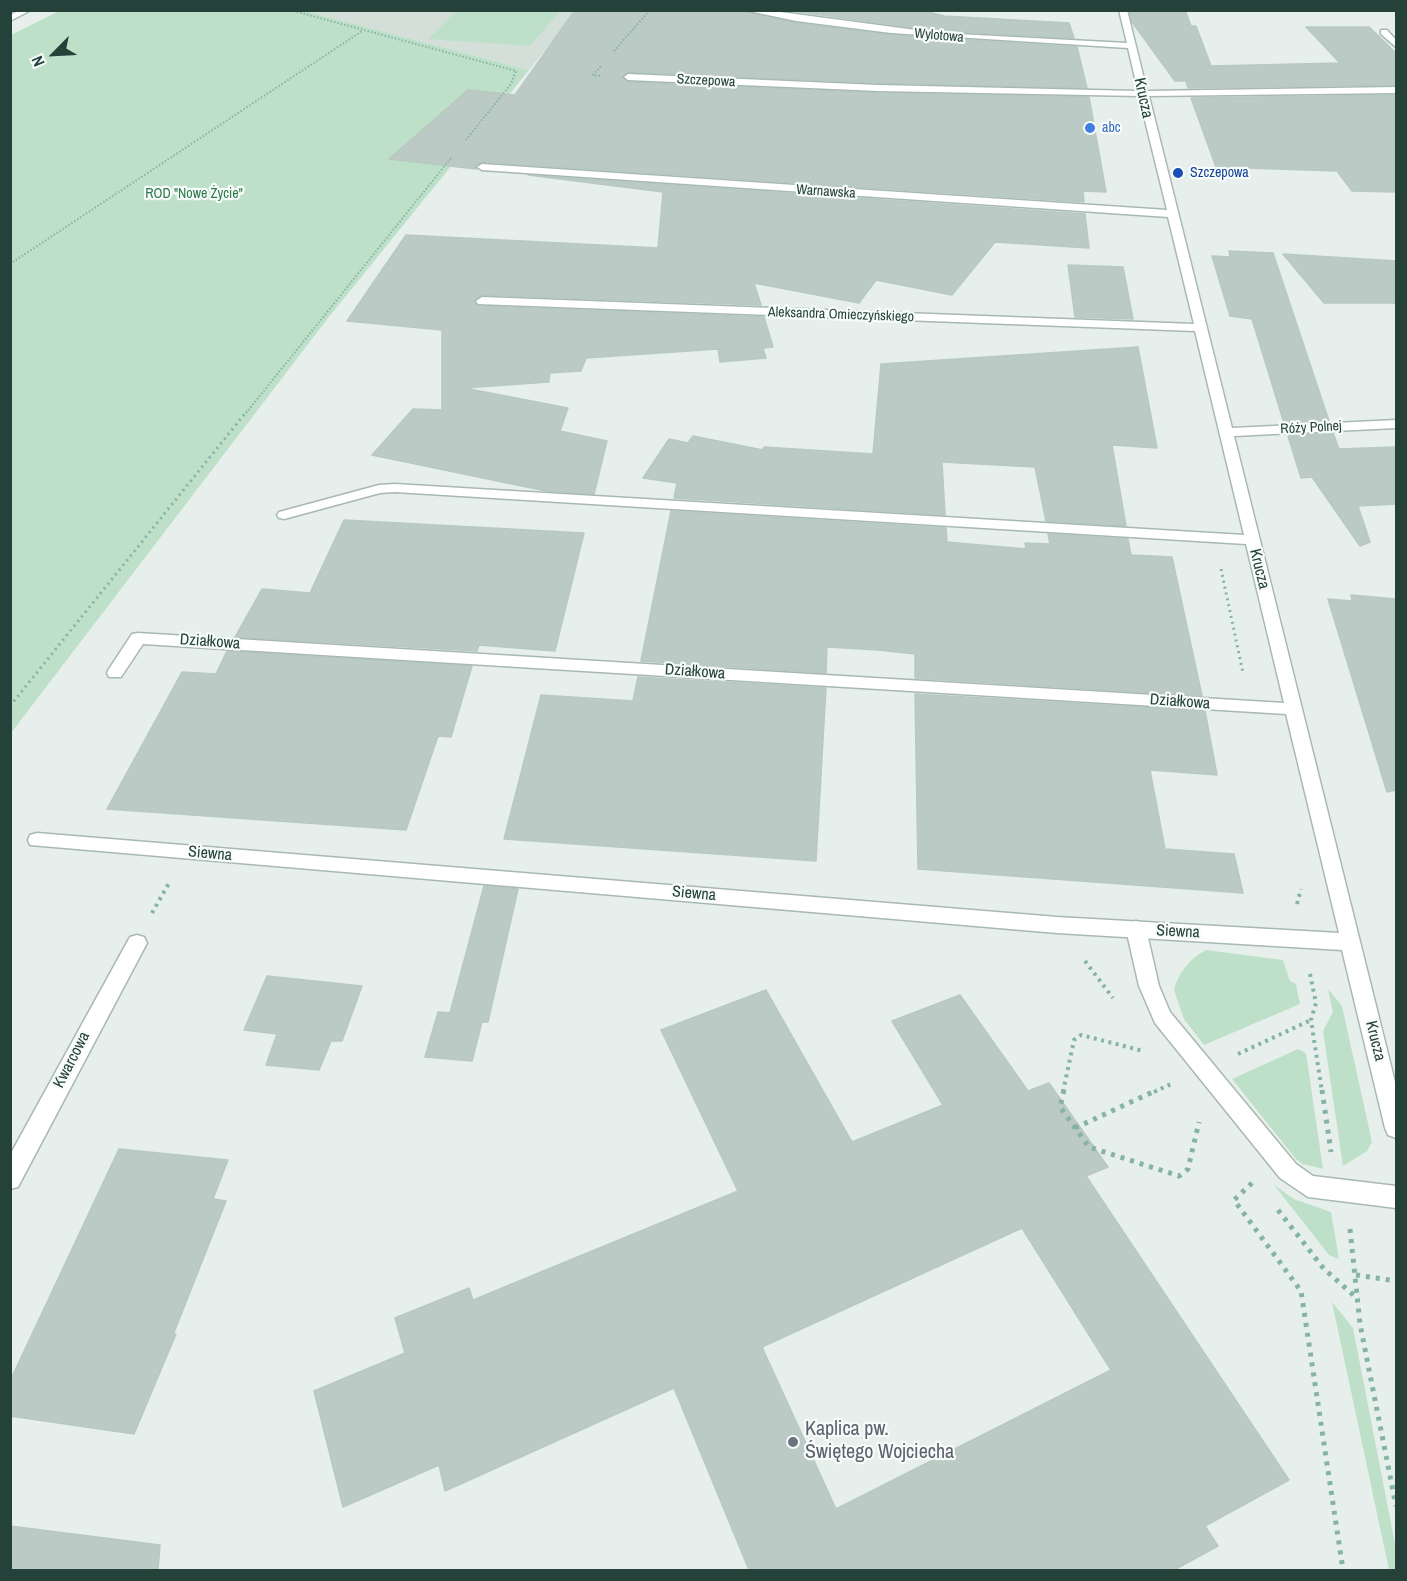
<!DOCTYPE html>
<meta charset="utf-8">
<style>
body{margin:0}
#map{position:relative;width:1407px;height:1581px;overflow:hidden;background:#e6efeb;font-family:"Archivo Narrow",sans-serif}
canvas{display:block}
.frame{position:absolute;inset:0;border:12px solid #24423a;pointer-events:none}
.north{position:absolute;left:24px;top:24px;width:60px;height:60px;-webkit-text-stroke:4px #f7fbf9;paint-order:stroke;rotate:246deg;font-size:16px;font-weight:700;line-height:24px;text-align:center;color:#24423a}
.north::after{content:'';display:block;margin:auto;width:21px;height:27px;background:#24423a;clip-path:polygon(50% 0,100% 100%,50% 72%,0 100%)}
</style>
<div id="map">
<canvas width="1407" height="1581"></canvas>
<div class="frame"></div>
<div class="north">N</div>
</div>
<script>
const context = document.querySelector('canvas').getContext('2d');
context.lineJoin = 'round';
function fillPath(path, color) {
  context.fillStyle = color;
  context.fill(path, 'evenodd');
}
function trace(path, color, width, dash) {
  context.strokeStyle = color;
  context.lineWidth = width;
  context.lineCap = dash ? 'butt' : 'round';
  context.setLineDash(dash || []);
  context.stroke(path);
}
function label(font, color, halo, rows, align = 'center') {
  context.font = font + ' "Archivo Narrow",sans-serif';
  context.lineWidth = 4.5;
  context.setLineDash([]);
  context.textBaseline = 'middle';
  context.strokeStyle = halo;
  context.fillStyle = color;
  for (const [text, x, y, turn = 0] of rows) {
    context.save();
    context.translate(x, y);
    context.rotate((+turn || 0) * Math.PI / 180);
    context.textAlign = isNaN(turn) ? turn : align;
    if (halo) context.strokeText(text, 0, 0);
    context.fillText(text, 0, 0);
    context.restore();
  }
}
fillPath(new Path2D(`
 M306,11H577L529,70Z`), '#d4dfda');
fillPath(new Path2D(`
 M457,10H559L560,11L530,46L428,39Z
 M59,11H306L529,70L328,318L11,733V35Z
 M1206,950L1283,960L1290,981L1296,984L1300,1004L1204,1045L1184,1019L1174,990C1178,973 1190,958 1206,950Z
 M1328,989L1342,1006L1372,1142L1367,1151L1343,1166L1323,1031L1333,1012Z
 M1298,1049L1306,1053L1323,1169L1303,1164L1296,1159L1232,1079Z
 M1274,1185L1294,1199L1331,1212L1339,1259L1329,1255Z
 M1332,1302L1353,1328L1396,1549V1570H1389Z`), '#bfe0c8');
const building = new Path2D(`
 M575,10H742L796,23L891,35L1077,47L1087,88L878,83L628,72L622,77L628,82L878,93L1089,97L1106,192L1083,191L1084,202L482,162L475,166L476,169L389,159L468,90L515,95Z
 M786,10H933L932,13L944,16L1069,23L1074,38L939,31Z
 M1129,10H1185L1191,26H1196L1211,66L1340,63L1306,27H1369L1396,53V85L1188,88L1186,81H1175L1132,22Z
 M1396,95V192L1352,191L1337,171L1216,167L1191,98Z
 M528,175L1085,214L1089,248L995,242L952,295L876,280L859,303L754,283L761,305L481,295L474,301L478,306L764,317L773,347L763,348L766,358L720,362L718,349L586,358L581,371L550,373L549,382L464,388L568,408L560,431L607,441L594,494L546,491L372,455L413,409L442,410V330L347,321L406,235L658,248L663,192Z
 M1229,251L1273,253L1329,421L1284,423L1252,319L1230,316L1212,256L1230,257Z
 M1283,254L1396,261V303H1324Z
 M1068,265L1123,267L1133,319L1075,317Z
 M1138,347L1157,448L1112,445L1126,526L1046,521L1035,467L942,462L945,515L674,498L677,483L643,478L669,439L688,443L693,436L763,450L764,447L873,454L881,364Z
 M1333,433L1339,449L1396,447V504L1358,506L1370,542L1360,546L1312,477L1301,478L1288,436Z
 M671,511L946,528L947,542L1026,549L1025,543L1050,544L1048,534L1128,539L1131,555L1172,557L1202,696L915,678V654L878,650L827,647L826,673L641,661Z
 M344,520L584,533L555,651L479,645L477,651L235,637L262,589L310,593Z
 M1351,595L1396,599V790L1387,792L1328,599L1352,601Z
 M227,651L472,666L451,737L438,736L406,830L107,809L182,672L216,674Z
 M638,677L826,688L816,861L504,839L541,695L633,701Z
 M915,694L1205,711L1217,775L1150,770L1165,849L1234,854L1243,893L918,869Z
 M484,886L518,889L488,1022H482L472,1061L425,1057L438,1012L450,1013Z
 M267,976L362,986L342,1041H331L319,1070L266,1065L277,1034L244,1030Z
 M766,990L852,1142L943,1105L892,1021L960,995L1028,1091L1049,1083L1108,1167L1086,1176L1289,1480L1205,1526L1218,1546L1174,1570H749L674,1388L445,1491L439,1465L343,1507L314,1391L405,1353L395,1318L469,1288L473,1300L738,1191L661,1030ZM1022,1228L1111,1370L836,1509L762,1347Z
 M119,1149L228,1160L213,1199L226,1201L173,1335L176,1334L134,1434L10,1416V1381Z
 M10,1526L160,1545L158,1570H10Z`);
fillPath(building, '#bbcac4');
trace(building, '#b8c9c2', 1.5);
const lane = new Path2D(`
 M1136,921L1143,923L1146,929L1159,986L1170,1012L1296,1164L1313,1176L1396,1186V1208L1308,1197L1280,1178L1155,1023L1139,986L1126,929L1129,923Z`);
const street = new Path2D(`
 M744,10H765L939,33L1127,43L1119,10H1127L1147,91L1396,87V93L1149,96L1232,428L1396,420V428L1234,436L1396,1086V1138L1388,1135L1385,1128L1342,950L1057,933L30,845L28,840L30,835L37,833L1057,917L1339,933L1286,714L143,644L121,677H109L107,673L109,669L132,634L138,633L1284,703L1246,544L395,492L380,493L284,519L279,518L277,515L279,512L379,485L395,484L1244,535L1195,331L478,304L476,301L482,297L1194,324L1168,217L482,170L477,167L482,164L1167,210L1139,96L878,91L628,80L624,77L628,74L878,85L1138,91L1128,48L891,33L796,21Z
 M1381,30H1387L1396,40V47L1381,34Z
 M137,935L144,937L147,943L18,1187L10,1189V1155L130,937Z`);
const secondary = new Path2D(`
 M20,10H31L10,21V15Z`);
trace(lane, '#a8b8b2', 3);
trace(street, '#a8b8b2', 3);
trace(secondary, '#a4bbb3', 3);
trace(new Path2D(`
 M290,10L516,71L511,84L465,141
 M614,51L650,10
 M600,76L593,75L601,66
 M10,264L362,31
 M246,413L451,158`), '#86b3a5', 2, [1.5, 2]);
trace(new Path2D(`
 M1221,569L1243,673
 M10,706L247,411`), '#86b3a5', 3, [2, 4]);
trace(new Path2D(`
 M1297,904L1301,889
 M152,913L169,883
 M1085,961L1113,998
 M1310,974L1316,1003L1311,1020L1322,1092
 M1238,1054L1311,1020
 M1063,1092L1074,1040L1081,1035L1143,1051
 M1154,1092L1171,1084`), '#86b3a5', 4, [3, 4.5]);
trace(new Path2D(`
 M1064,1090L1060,1107L1089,1147L1179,1176L1188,1169L1199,1122
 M1322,1090L1331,1152
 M1075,1128L1157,1090
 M1252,1183L1234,1200L1301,1291L1343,1570
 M1278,1210L1324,1269L1358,1299
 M1350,1229L1360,1324L1396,1506
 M1356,1275L1396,1281`), '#86b3a5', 5, [4, 6]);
fillPath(lane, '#fff');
fillPath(street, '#fff');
fillPath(secondary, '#fff');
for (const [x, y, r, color] of [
 [1090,128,6,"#3f7fe0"],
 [1178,173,6,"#1a4fb4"],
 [793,1442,6,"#6b7280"]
]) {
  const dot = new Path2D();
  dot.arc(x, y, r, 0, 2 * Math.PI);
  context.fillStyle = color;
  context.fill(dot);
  trace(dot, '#f7fbf9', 2);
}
label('14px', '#24423a', '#f7fbf9', [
 ["Wylotowa",939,36,5],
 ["Szczepowa",706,81,3],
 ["Warnawska",826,192,4],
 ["Aleksandra Omieczyńskiego",841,315,2],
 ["Róży Polnej",1311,428,-3]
]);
label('14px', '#366cbe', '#f7fbf9', [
 ["abc",1102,128]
], 'left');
label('14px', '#164399', '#f7fbf9', [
 ["Szczepowa",1190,173]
], 'left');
label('14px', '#2d7a4b', '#f7fbf9', [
 ["ROD \"Nowe Życie\"",194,194]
]);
label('16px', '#24423a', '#f7fbf9', [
 ["Krucza",1143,98,78],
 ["Krucza",1259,569,76],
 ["Działkowa",210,642,4],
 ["Działkowa",695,672,4],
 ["Działkowa",1180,702,4],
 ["Siewna",210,854,5],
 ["Siewna",694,894,5],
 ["Siewna",1178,932,3],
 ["Krucza",1375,1041,76],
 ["Kwarcowa",72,1060,-63]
]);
label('20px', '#5b616d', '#f7fbf9', [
 ["Kaplica pw.",805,1430],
 ["Świętego Wojciecha",805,1453]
], 'left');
</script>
